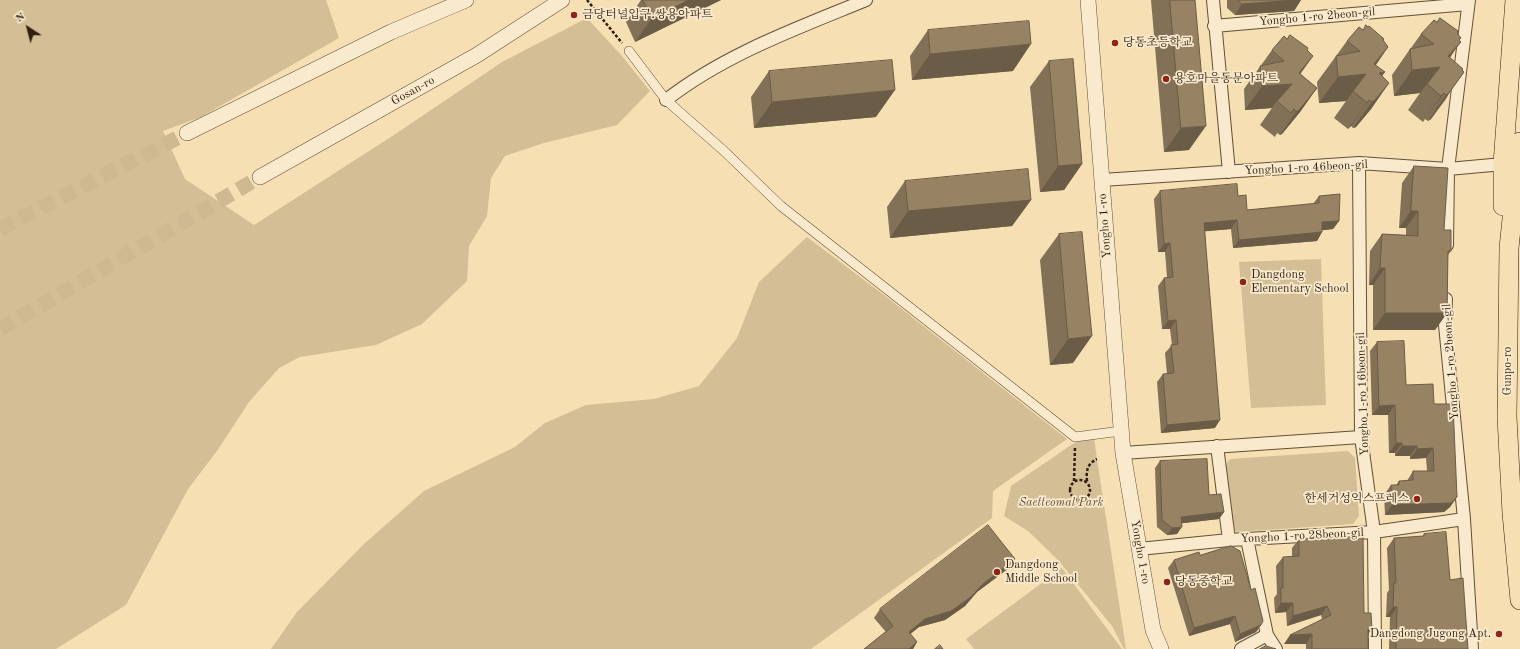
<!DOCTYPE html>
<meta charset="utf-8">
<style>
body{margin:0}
#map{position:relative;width:1520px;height:649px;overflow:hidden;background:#f6dfb2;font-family:"Old Standard TT",serif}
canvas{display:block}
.north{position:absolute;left:8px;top:8px;width:40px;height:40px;-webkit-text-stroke:3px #f9eacd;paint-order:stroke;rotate:324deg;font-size:11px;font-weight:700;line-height:16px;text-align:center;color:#301f10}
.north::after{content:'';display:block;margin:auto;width:14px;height:18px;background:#301f10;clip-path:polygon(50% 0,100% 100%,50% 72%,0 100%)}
</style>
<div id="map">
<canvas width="1520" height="649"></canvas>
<div class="north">N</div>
</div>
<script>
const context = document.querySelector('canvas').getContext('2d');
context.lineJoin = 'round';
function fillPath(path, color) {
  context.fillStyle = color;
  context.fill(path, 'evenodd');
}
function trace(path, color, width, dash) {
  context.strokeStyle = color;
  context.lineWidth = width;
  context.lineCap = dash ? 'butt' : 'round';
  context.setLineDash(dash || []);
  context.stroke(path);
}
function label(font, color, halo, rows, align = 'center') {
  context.font = font + ' "Old Standard TT","Noto Serif KR",serif';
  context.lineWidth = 3.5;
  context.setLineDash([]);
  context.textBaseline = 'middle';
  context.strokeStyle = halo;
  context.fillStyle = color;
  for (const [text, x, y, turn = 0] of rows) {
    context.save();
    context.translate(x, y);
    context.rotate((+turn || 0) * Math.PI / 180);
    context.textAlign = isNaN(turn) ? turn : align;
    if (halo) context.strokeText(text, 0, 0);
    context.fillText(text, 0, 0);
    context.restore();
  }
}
fillPath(new Path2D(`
 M0,0H326L339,38L201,117L163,131L185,179L254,225L397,133L502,62L587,18L622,56L650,91L617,125L544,143L505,156L491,178L487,216L469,246L467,281L422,324L376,345L300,357L279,368L249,402L217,451L188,489L126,605L56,649H0Z
 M807,237L884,295L1067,439L993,491L992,518L811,649H271L297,612L364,544L424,491L515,447L545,423L586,405L654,399L699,386L737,338L759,282Z
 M1321,259L1326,405L1251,408L1239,262Z
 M1094,438L1097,459L1126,649H1124L1112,626L1058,560L1028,531L1004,516L1011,486L1077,441Z
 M1348,451L1355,458L1359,516L1353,524L1237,532L1231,528L1225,465L1230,459Z
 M1062,568L1122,649H974L966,639Z`), '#d4be96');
trace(new Path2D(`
 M0,229L187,133
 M0,329L260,177`), '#ceb992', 15, [15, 8]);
const pedestrian = new Path2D(`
 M629,51L666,100L724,151L781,206L1075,437L1121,431`);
const minor = new Path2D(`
 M1213,0L1229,172
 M1214,26L1468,4
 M666,100C725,54 798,28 866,0
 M1359,163L1361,437L1374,532L1375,649
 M1102,180L1359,163L1448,169L1503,164
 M1447,245L1448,169L1469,0
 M1446,299L1445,325L1464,519L1472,649
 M1217,446L1229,540
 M1123,453L1361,437
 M1247,539L1267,635L1276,649
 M1139,549L1229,540L1374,532L1464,519
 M1241,649L1267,635`);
const tertiary = new Path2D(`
 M1088,0L1123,453L1153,630L1161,649
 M187,133L391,32L466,0
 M260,177L477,55L562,0`);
const primary = new Path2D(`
 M1520,142L1509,248L1507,417L1512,513L1520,600
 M1503,206V164L1515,0`);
trace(pedestrian, '#624f38', 10);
trace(minor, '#624f38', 14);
trace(tertiary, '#624f38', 16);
trace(primary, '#301f10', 20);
trace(new Path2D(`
 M587,0L622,43
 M1070 490a10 10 0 1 1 20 0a10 10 0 1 1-20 0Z
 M1074,481L1075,447
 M1087,481C1086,471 1087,464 1097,459`), '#301f10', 2.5, [3, 2]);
trace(pedestrian, '#f9eacd', 9);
trace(minor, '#f9eacd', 12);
trace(tertiary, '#f9eacd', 15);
trace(primary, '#f6dfb2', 19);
fillPath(new Path2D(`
 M641,0H721L635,42L626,22Z
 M1151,0H1195L1189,150L1164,152Z
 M1227,0H1301L1294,11L1235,15L1227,8Z
 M1437,22L1457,33L1459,41L1450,58L1462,70L1446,99L1431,119L1428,121L1425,119L1423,122L1408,110L1420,93L1394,96L1392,75L1410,49L1411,48L1421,34Z
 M928,30L1013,71L912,80L910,56Z
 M1363,30L1383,40L1388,47L1376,65L1382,76L1389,83L1371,109L1356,127L1353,128L1351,126L1348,129L1334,118L1346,101L1319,103L1317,82L1347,41Z
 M1287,39L1307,50L1313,56L1300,74L1317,88L1300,112L1282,134L1280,135L1277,133L1275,137L1260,125L1272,108L1245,110L1244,89L1272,50Z
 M1049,61L1082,164L1064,190L1040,192L1030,87Z
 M769,71L876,117L754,128L751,97Z
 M1414,166L1444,230L1451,251L1448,255L1447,313L1435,330H1373V285H1369L1370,251L1382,234L1406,235V228H1399L1402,183Z
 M905,181L1031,200L1012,226L890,238L887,207Z
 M1160,191L1238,196L1247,210L1313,204L1319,196L1339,221L1333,229L1322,230V232L1317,241L1233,248L1231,229L1205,231L1215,428L1161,433L1157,382L1163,374H1167L1165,353L1172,345L1170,329H1162L1158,286L1164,278L1167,277L1165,252H1158L1154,199Z
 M1059,234L1073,363L1050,365L1040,260Z
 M1377,342L1406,385L1434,404L1457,497L1450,507L1444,512L1385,515L1384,495L1391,485H1396L1399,481H1407L1413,471H1427L1426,458L1410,459V456H1395V453H1389L1388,415H1372L1370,351Z
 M1160,461L1209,495L1224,512L1219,519L1182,523L1177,534L1167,535L1157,527L1155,468Z
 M1424,534L1450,580L1468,649H1389L1390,617H1386L1387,593L1389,590L1387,548L1394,538L1422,537Z
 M1299,539L1364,613L1368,635V649H1306V644H1284L1322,619L1321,615L1287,626L1286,612L1275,613L1274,598L1277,594L1276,566L1283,557H1292V548Z
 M1200,555L1261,625L1256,632L1235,642L1230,624L1189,636L1168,568L1174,560Z
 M1009,568L977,592L965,606L945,620L919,627L910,634L917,642L913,649H864L886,632L874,618L880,609Z`), '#827156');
fillPath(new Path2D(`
 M689,0H721L635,42L652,18Z
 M1301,0L1294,11L1235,15L1242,4Z
 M1461,42L1442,68L1448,56Z
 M1031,44L1013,71L912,80L930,54Z
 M1388,47L1370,73L1374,64Z
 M1313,56L1296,80L1277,101L1272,108L1245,110L1262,86L1299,73Z
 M1440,67L1420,93L1394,96L1412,70Z
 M1385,72L1366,99L1379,73Z
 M1464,72L1431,119L1428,121L1446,95Z
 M1366,74L1346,101L1319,103L1338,77Z
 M1389,83L1371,109L1356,127L1353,128L1372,102Z
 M1317,88L1300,112L1282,134L1280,135L1296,112Z
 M895,90L876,117L754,128L772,102Z
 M1444,93L1425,119L1423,122L1441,96Z
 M1369,100L1351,126L1348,129L1367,103Z
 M1206,126L1189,150L1164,152L1181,128Z
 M1082,164L1064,190L1040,192L1058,166Z
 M1031,200L1012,226L890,238L908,211Z
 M1411,211H1418L1406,228H1399Z
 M1237,220L1231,229L1198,232L1204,223Z
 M1339,221L1333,229L1316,231L1322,222Z
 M1322,232L1317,241L1233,248L1239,240Z
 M1170,243L1165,252H1158L1164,244Z
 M1380,268H1385L1373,285H1369Z
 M1385,313H1447L1435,330H1373Z
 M1176,320L1170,329H1162L1168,321Z
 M1092,336L1073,363L1050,365L1068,339Z
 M1395,405L1388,415H1372L1379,406Z
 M1220,420L1215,428L1161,433L1167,425Z
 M1396,443H1402L1395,453H1389Z
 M1402,446H1417L1410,456H1395Z
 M1433,448L1426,458L1410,459L1417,449Z
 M1457,497L1450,507L1444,512L1385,515L1392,505Z
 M1224,512L1219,519L1176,524L1181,517Z
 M1182,527L1177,534L1167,535L1172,528Z
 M1015,559L1009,568L977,592L965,606L945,620L919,627L903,640L909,632L925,619L983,584Z
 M1281,603H1293L1286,612L1275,613Z
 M1327,606L1321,615L1287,626L1293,616Z
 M1393,607H1397L1390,617H1386Z
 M1235,616L1230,624L1189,636L1194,628Z
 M1261,625L1256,632L1235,642L1240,634Z
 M1368,629H1372L1365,638Z
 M1312,634L1306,644H1284L1290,635Z
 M917,642L913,649H909Z`), '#6a5c46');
const building = new Path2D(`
 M643,0H689L652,18Z
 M1170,0H1195L1206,126L1181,128Z
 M1238,0H1298L1242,4Z
 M1440,18L1458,31L1457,33L1461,38L1459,40L1461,42L1448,56L1463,69L1462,70L1464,72L1449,93L1446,95L1444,93L1441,96L1427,84L1440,67L1412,70L1410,49L1434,44L1421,34L1434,20L1437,22Z
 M1029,21L1031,44L930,54L928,30Z
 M1366,25L1368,27L1369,26L1384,39L1383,40L1388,47L1374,64L1385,72L1379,73L1389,83L1375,100L1372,102L1369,100L1367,103L1353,91L1366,74L1338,77L1336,56L1360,51L1347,41L1359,27L1363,30Z
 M1290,35L1308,48L1307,50L1313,56L1299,73L1317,88L1299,110L1296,112L1294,109L1291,113L1277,101L1292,84L1262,86L1260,66L1284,61L1272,50L1284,36L1287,39Z
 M1073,59L1082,164L1058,166L1049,61Z
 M892,60L895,90L772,102L769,71Z
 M1414,166L1448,168L1444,230H1451V251H1448L1447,313H1385V268H1380L1382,234L1418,236V211H1411Z
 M1028,169L1031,200L908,211L905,181Z
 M1237,184L1238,196L1246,195L1247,210L1319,203V196L1340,194L1339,221L1322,222V232L1239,240L1237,220L1204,223L1220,420L1167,425L1163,374L1174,373L1171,345L1178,344L1176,320L1168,321L1164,278L1173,277L1170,243L1164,244L1160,191Z
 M1082,232L1092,336L1068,339L1059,234Z
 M1404,341L1406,385L1433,384L1434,404H1453L1457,497L1451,503L1392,505L1391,485H1399V481L1413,480V471H1434L1433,448L1417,449V446H1402V443H1396L1395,405L1379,406L1377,342Z
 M1207,459L1209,495L1221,494L1224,512L1181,517L1182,527L1172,528L1162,520L1160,461Z
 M988,525L1015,559L983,584L971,597L951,611L925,619L909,632L917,642L909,649H864L893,626L880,609Z
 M1446,532L1450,580L1463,578L1468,649H1396L1397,607H1393L1394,583H1396L1394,538L1424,536V534Z
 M1363,537L1364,613H1371L1372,629H1368V649H1312V634L1290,635L1331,615L1327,606L1293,616V603H1281V588H1283V557L1299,556V539Z
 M1231,546L1240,551L1251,590L1255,588L1263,621L1261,625L1240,634L1235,616L1194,628L1174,560L1199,552L1200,555Z
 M940,645L943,649H935Z
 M1266,646L1276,649H1260Z`);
fillPath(building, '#978364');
trace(building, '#6a5c46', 1);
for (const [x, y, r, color] of [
 [574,15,4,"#8f2418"],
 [1115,43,4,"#8f2418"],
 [1166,79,4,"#8f2418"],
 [1243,282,4,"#8f2418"],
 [1417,499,4,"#8f2418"],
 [997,572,4,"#8f2418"],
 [1167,582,4,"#8f2418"],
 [1499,634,4,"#8f2418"]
]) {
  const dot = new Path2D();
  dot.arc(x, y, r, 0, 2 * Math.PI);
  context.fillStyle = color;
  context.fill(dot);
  trace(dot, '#f9eacd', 1.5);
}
label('12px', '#301f10', '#f9eacd', [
 ["금당터널입구.쌍용아파트",582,15],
 ["당동초등학교",1123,43],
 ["용호마을동문아파트",1174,79],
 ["Dangdong",1251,275],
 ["Elementary School",1251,289],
 ["한세거성익스프레스",1409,499,"right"],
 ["Dangdong",1005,565],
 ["Middle School",1005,579],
 ["당동중학교",1175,582],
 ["Dangdong Jugong Apt.",1491,634,"right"]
], 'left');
label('12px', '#301f10', '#f9eacd', [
 ["Yongho 1-ro 2beon-gil",1317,17,-5],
 ["Gosan-ro",413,91,-29],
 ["Yongho 1-ro 46beon-gil",1306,168,-3],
 ["Yongho 1-ro",1105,226,-94],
 ["Yongho 1-ro 2beon-gil",1451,362,-94],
 ["Gunpo-ro",1508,371,-90],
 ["Yongho 1-ro 16beon-gil",1363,394,-92],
 ["Yongho 1-ro 28beon-gil",1302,536,-3],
 ["Yongho 1-ro",1140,552,80]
]);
label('italic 12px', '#614f38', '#f9eacd', [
 ["Saetteomal Park",1061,503]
]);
</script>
